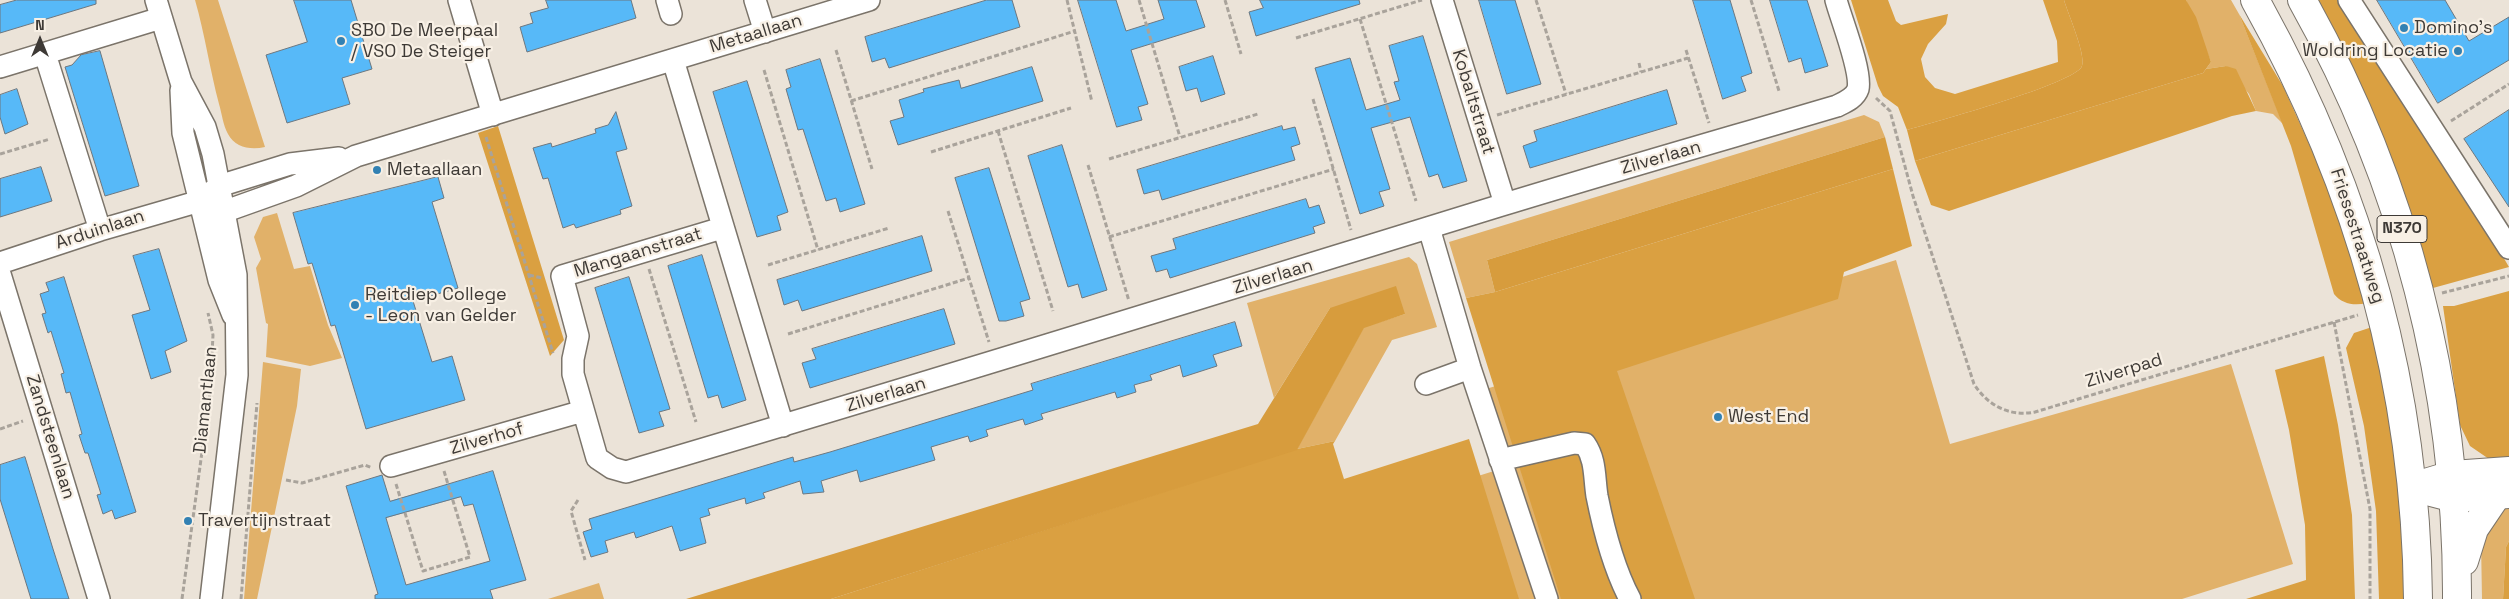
<!DOCTYPE html>
<style>
body{margin:0}
#map{position:relative;width:2509px;height:599px;overflow:hidden;background:#ebe3d8;font-family:"Space Grotesk",sans-serif}
canvas{display:block}
.north{position:absolute;left:15px;top:15px;width:50px;height:50px;-webkit-text-stroke:4px #f8f0e5;paint-order:stroke;rotate:0deg;font-size:14px;font-weight:700;line-height:20px;text-align:center;color:#3e3a36}
.north::after{content:'';display:block;margin:auto;width:18px;height:22px;background:#3e3a36;clip-path:polygon(50% 0,100% 100%,50% 72%,0 100%)}
</style>
<div id="map">
<canvas width="2509" height="599"></canvas>
<div class="north">N</div>
</div>
<script>
const context = document.querySelector('canvas').getContext('2d');
context.lineJoin = 'round';
function fillPath(path, color) {
  context.fillStyle = color;
  context.fill(path, 'evenodd');
}
function trace(path, color, width, dash) {
  context.strokeStyle = color;
  context.lineWidth = width;
  context.lineCap = dash ? 'butt' : 'round';
  context.setLineDash(dash || []);
  context.stroke(path);
}
function label(font, color, halo, rows, align = 'center') {
  context.font = font + ' "Space Grotesk",sans-serif';
  context.lineWidth = 4.5;
  context.setLineDash([]);
  context.textBaseline = 'middle';
  context.strokeStyle = halo;
  context.fillStyle = color;
  for (const [text, x, y, turn = 0] of rows) {
    context.save();
    context.translate(x, y);
    context.rotate((+turn || 0) * Math.PI / 180);
    context.textAlign = isNaN(turn) ? turn : align;
    if (halo) context.strokeText(text, 0, 0);
    context.fillText(text, 0, 0);
    context.restore();
  }
}
fillPath(new Path2D(`
 M195,0H218L265,147C251,150 235,148 228,134C223,125 222,114 219,104C210,70 205,35 195,0Z
 M2186,0H2231L2239,14L2283,124L2273,114L2256,111L2249,94L2226,66L2206,69L2211,62Z
 M1864,115L1879,122L1885,137L1487,260L1495,292L1466,298L1449,242Z
 M277,213L294,269L310,266L328,325L342,358L310,366L266,357L268,324L266,323L256,268L261,259L254,237L263,217Z
 M1409,257L1417,264L1437,327L1392,340L1335,441L1297,449L1364,327L1405,314L1330,308L1274,398L1247,303Z
 M1896,260L1950,444L2231,364L2293,564L2182,599H1085L1510,466L1486,389Z
 M263,362L301,369L297,406L257,599H244Z
 M2509,505V541L2506,547L2503,599H2482L2481,541L2500,511Z
 M599,583L604,599H548Z`), '#e1b169');
fillPath(new Path2D(`
 M1851,0H1888L1896,21L1901,25L1948,14L1946,24L1928,44L1921,59L1925,77L1935,88L1955,94L2058,62L2057,41L2043,0H2064C2068,14 2086,54 2082,66C2077,83 1931,123 1907,130L1898,107L1883,96L1878,86Z
 M2311,0H2338L2449,165L2509,267L2433,288L2421,246L2372,111Z
 M2239,14L2283,86L2328,186L2367,303C2354,306 2342,304 2334,294L2291,146Z
 M2226,66L2236,69L2256,111L2232,116L1949,211L1931,205L1915,161L2203,73L2206,69Z
 M498,126L564,340L550,356L478,133Z
 M1893,169L1912,246L1844,272L1838,299L1617,371L1695,599H1561L1466,298L1495,292Z
 M2509,291V458L2489,459L2470,446L2460,425L2443,306H2454Z
 M2372,327L2386,396L2402,508L2404,599H2379L2376,511L2364,426L2346,348L2354,333Z
 M2324,356L2338,425L2352,515L2355,599H2246L2306,580L2305,525L2289,430L2275,370Z
 M1469,439L1519,599H831L1297,449L1335,441L1333,444L1344,479Z
 M2509,541V599H2503L2506,547Z`), '#daa041');
fillPath(new Path2D(`
 M2064,0H2186L2196,17L2211,62L2203,73L1915,161L1907,130C1931,123 2077,83 2082,66C2086,54 2068,14 2064,0Z
 M1885,137L1893,169L1495,292L1487,260Z
 M1396,286L1405,314L1364,328L1297,450L831,599H686L1258,424L1330,308Z`), '#d79c3d');
const building = new Path2D(`
 M17,0H96V4L0,33V5Z
 M294,0H351L372,69L342,78L350,104L287,123L266,55L307,42Z
 M546,0H631L636,18L527,52L520,27L533,23L530,13L548,8Z
 M987,0H1012L1020,27L889,68L885,58L872,62L865,37Z
 M1078,0H1116L1126,31L1164,19L1158,0H1196L1205,27L1131,50L1148,104L1138,107L1142,120L1117,127Z
 M1260,0H1359L1360,4L1256,36L1249,12L1263,8Z
 M1479,0H1515L1541,84L1507,94Z
 M1693,0H1730L1752,73L1741,77L1746,91L1723,99Z
 M1770,0H1807L1828,66L1805,73L1801,58L1789,62Z
 M2377,0H2445L2469,41L2509,17V60L2438,103Z
 M1423,36L1467,181L1443,188L1438,174L1429,177L1410,117L1371,128L1390,189L1379,192L1384,206L1360,214L1315,68L1350,58L1366,110L1400,100L1394,82L1399,81L1389,46Z
 M100,51L139,186L105,196L65,67L72,65L81,55Z
 M1213,56L1225,94L1201,102L1197,88L1186,91L1179,67Z
 M820,59L865,204L840,212L836,198L826,201L803,129L798,130L786,89L791,87L786,70Z
 M1032,67L1043,101L898,145L890,121L904,117L899,100L924,92L923,89L959,80L961,88Z
 M747,81L788,212L777,216L781,230L757,237L713,92Z
 M17,89L28,124L5,134L0,117V95Z
 M1667,90L1677,124L1530,168L1523,146L1537,141L1534,131Z
 M2509,110V207L2464,139Z
 M616,112L627,149L616,152L632,206L620,210L621,214L592,223L576,228L574,224L563,228L548,178L543,179L533,148L551,143L552,147L596,133L595,129L608,125Z
 M1282,126L1283,130L1295,127L1300,144L1291,147L1295,160L1162,200L1159,190L1144,194L1137,170Z
 M1062,145L1107,290L1082,298L1078,284L1068,287L1028,156Z
 M41,167L52,201L0,217V179Z
 M989,168L1030,299L1020,302L1024,316L1006,321H999L955,178Z
 M438,177L444,198L432,202L458,288L413,301L432,362L452,356L465,400L366,429L335,325L331,326L312,263L308,264L293,213Z
 M1306,199L1309,208L1319,205L1325,223L1313,227L1315,233L1170,278L1167,269L1156,272L1151,256L1176,249L1173,239Z
 M922,236L932,271L802,311L798,300L784,305L777,280Z
 M159,249L187,341L165,351L171,372L151,379L132,315L150,310L133,256Z
 M702,255L746,400L722,408L718,395L708,398L668,266Z
 M64,277L136,512L115,519L112,510L103,514L97,495L101,494L88,453H85L79,435L82,434L70,392L66,393L61,374L64,373L51,331L48,333L42,314L46,313L40,294L49,291L46,283Z
 M629,277L670,409L659,412L664,426L639,433L595,288Z
 M944,309L955,344L810,388L802,363L816,359L812,349Z
 M1235,322L1242,346L1213,355L1217,366L1183,377L1180,365L1150,375L1152,380L1134,385L1136,392L1117,398L1115,392L1041,414L1043,419L1025,425L1023,419L986,430L988,436L970,442L968,436L931,447L935,460L860,482L857,470L821,481L824,492L803,494L800,481L763,493L765,498L755,501L746,504L745,498L708,509L710,515L700,518L706,543L680,551L672,526L636,538L634,532L605,541L608,552L591,557L583,532L592,529L589,519L793,457L794,462L830,452L1033,390L1031,384Z
 M25,457L53,549L69,599H31L0,499V465Z
 M493,471L526,580L490,590L493,599H375V595L378,594L346,486L382,475L390,501ZM461,497L464,506L473,504L490,561L406,585L386,518Z`);
fillPath(building, '#57b9f8');
trace(building, '#6d777f', 1);
const minor = new Path2D(`
 M156,0L181,82L205,127L213,154L236,275L237,375L211,599
 M459,0L493,115
 M667,0L671,14
 M755,0L765,32
 M1442,0L1505,204
 M2349,0L2509,248
 M45,54L100,230
 M673,60L783,426
 M0,67L161,18
 M181,90L183,133L219,280L233,315
 M200,201L223,212L296,186L356,156L869,0
 M722,228L562,276L578,336L573,359V374L597,458L612,468L626,472C919,386 1210,295 1502,205C1613,171 1725,139 1837,106C1845,102 1855,98 1858,89C1862,71 1841,19 1836,0
 M1429,228L1470,368L1547,599
 M0,263L100,230L200,201L219,186L290,164L339,158
 M0,274L99,599
 M1426,384L1470,368
 M1500,460L1574,443L1585,444C1596,460 1594,477 1597,496C1604,531 1613,567 1630,599
 M391,466L583,411`);
const major = new Path2D(`
 M2412,487L2452,475L2509,471
 M2431,492L2454,498L2509,494`);
const highway = new Path2D(`
 M2255,0C2359,186 2416,385 2418,599
 M2302,0C2405,183 2458,389 2457,599
 M2464,561L2474,529L2497,495`);
trace(minor, '#7b746a', 24);
trace(major, '#7b746a', 30);
trace(highway, '#7b746a', 30);
trace(new Path2D(`
 M1067,0L1092,102
 M1139,0L1180,137
 M1225,0L1241,54
 M1536,0L1566,94
 M1751,0L1779,91
 M1360,19L1416,201
 M1296,38L1422,0
 M836,50L872,169
 M1686,50L1709,123
 M1639,63L1641,72
 M764,70L818,250
 M1876,98L1890,111L1913,196L1974,384C1988,406 2010,417 2035,412L2358,315
 M1313,99L1351,230
 M851,101L1075,31
 M1497,115L1688,58
 M2451,121L2509,84
 M998,131L1053,311
 M486,137L553,353
 M931,152L1071,108
 M0,154L50,139
 M1109,159L1258,114
 M1088,165L1129,301
 M948,211L989,342
 M1109,237L1334,169
 M768,265L889,228
 M649,269L696,422
 M529,275L542,278
 M2442,293L2509,276
 M2334,322L2370,509V599
 M788,334L969,278
 M0,429L23,421
 M286,480L302,483L365,465L372,468
 M396,484L423,571L470,557L444,471
 M578,500L571,511L585,560
 M182,599L210,393L213,335L208,313
 M241,599L257,403`), '#a9a39b', 3, [5, 2.5]);
trace(minor, '#fff', 21);
trace(major, '#fff', 28);
trace(highway, '#fff', 28);
for (const [x, y, r, color] of [
 [2404,28,5,"#3281b3"],
 [341,41,5,"#3281b3"],
 [2458,51,5,"#3281b3"],
 [377,170,5,"#3281b3"],
 [355,305,5,"#3281b3"],
 [1718,417,5,"#3281b3"],
 [188,521,5,"#3281b3"]
]) {
  const dot = new Path2D();
  dot.arc(x, y, r, 0, 2 * Math.PI);
  context.fillStyle = color;
  context.fill(dot);
  trace(dot, '#f8f0e5', 2);
}
for (const [x, y, w] of [
 [2402,229,50]
]) {
  const box = new Path2D();
  box.roundRect(x - w / 2, y - 13.5, w, 27, 4);
  context.fillStyle = '#f8f0e5';
  context.fill(box);
  trace(box, '#3e3a36', 1);
}
label('bold 16px', '#3e3a36', null, [
 ["N370",2402,229]
]);
label('18px', '#3e3a36', '#f8f0e5', [
 ["Domino's",2414,28],
 ["SBO De Meerpaal",351,31],
 ["/ VSO De Steiger",351,52],
 ["Woldring Locatie",2448,51,"right"],
 ["Metaallaan",387,170],
 ["Reitdiep College",365,295],
 ["- Leon van Gelder",365,316],
 ["West End",1728,417],
 ["Travertijnstraat",198,521]
], 'left');
label('18px', '#3e3a36', '#f8f0e5', [
 ["Metaallaan",756,34,-17],
 ["Kobaltstraat",1473,102,73],
 ["Zilverlaan",1661,158,-16],
 ["Arduinlaan",100,230,-18],
 ["Friesestraatweg",2357,236,72],
 ["Mangaanstraat",638,253,-17],
 ["Zilverlaan",1273,277,-17],
 ["Zilverpad",2124,371,-17],
 ["Zilverlaan",886,395,-17],
 ["Diamantlaan",206,400,-84],
 ["Zandsteenlaan",50,437,73],
 ["Zilverhof",487,439,-16]
]);
</script>
